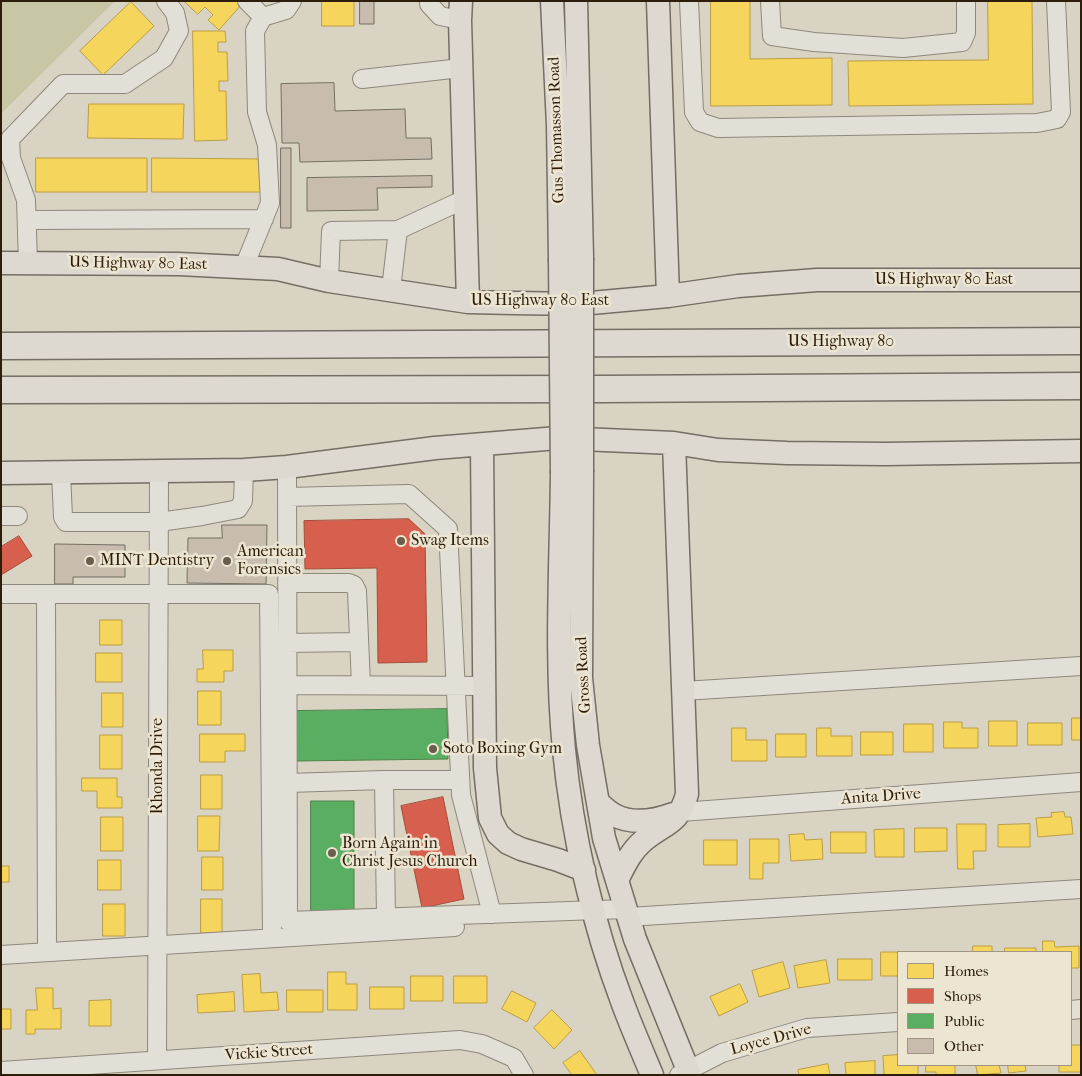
<!DOCTYPE html>
<style>
body{margin:0}
#map{position:relative;width:1082px;height:1076px;overflow:hidden;background:#d9d3c3;font-family:"IM FELL French Canon",serif}
canvas{display:block}
.frame{position:absolute;inset:0;border:2px solid #2e1d0a;pointer-events:none}
.legend{position:absolute;left:897px;top:951px;width:175px;height:115px;box-sizing:border-box;background:#ece5d2;border:1px solid #a09582;margin:0;padding:6px 9px;list-style:none;font-size:15px;color:#2e1d0a}
.legend li{display:flex;align-items:center;gap:10px;height:25px}
.legend b{width:25px;border:1px solid #a09582}
</style>
<div id="map">
<canvas width="1082" height="1076"></canvas>
<div class="frame"></div>
<ul class="legend">
<li><b style="height:14px;background:#f6d55c"></b>Homes</li>
<li><b style="height:14px;background:#d6604d"></b>Shops</li>
<li><b style="height:14px;background:#5aae61"></b>Public</li>
<li><b style="height:14px;background:#c8bcaf"></b>Other</li>
</ul>
</div>
<script>
const context = document.querySelector('canvas').getContext('2d');
context.lineJoin = 'round';
function fillPath(path, color) {
  context.fillStyle = color;
  context.fill(path, 'evenodd');
}
function trace(path, color, width, dash) {
  context.strokeStyle = color;
  context.lineWidth = width;
  context.lineCap = dash ? 'butt' : 'round';
  context.setLineDash(dash || []);
  context.stroke(path);
}
function label(font, color, halo, rows, align = 'center') {
  context.font = font + ' "IM FELL French Canon",serif';
  context.lineWidth = 5;
  context.setLineDash([]);
  context.textBaseline = 'middle';
  context.strokeStyle = halo;
  context.fillStyle = color;
  for (const [text, x, y, turn = 0] of rows) {
    context.save();
    context.translate(x, y);
    context.rotate((+turn || 0) * Math.PI / 180);
    context.textAlign = isNaN(turn) ? turn : align;
    if (halo) context.strokeText(text, 0, 0);
    context.fillText(text, 0, 0);
    context.restore();
  }
}
fillPath(new Path2D(`
 M1,1H115L1,114Z`), '#c7c7a5');
const homes = new Path2D(`
 M184,1H237L241,5L219,30L208,20L213,15L205,7L198,14Z
 M322,1H354V26H322Z
 M711,1H750V59L832,58V105L711,106Z
 M988,1H1032L1033,104L849,106L848,61L988,60Z
 M131,2L154,26L103,75L80,51Z
 M193,31H225L226,42H218V52H227L228,81H219V91H226L227,140L195,141Z
 M89,104H184L183,139L88,138Z
 M36,158H147V192H36Z
 M152,158L262,159V192H152Z
 M100,620H122V645H100Z
 M203,650H233V671H224V682H197V669H203Z
 M96,653H122V682H96Z
 M198,691H221V725H198Z
 M102,693H123V727H102Z
 M1072,718H1081V740H1072Z
 M989,721H1017V746H989Z
 M944,722H962V728H978V748H944Z
 M1028,723H1062V745H1028Z
 M904,724H933V752H904Z
 M732,728H746V740H767V761H732Z
 M817,728H831V736H852V756H817Z
 M861,732H893V755H861Z
 M200,734H245V751H225V762H200Z
 M776,734H806V757H776Z
 M100,735H122V769H100Z
 M201,775H222V809H201Z
 M82,778H117V797H122V808H97V791H82Z
 M1064,812L1065,817H1071L1073,834L1038,837L1036,818L1052,817L1051,813Z
 M198,816H220L219,851H198Z
 M101,817H123V851H101Z
 M957,824H986V851H973L974,869H958Z
 M1030,824V847H998V825Z
 M915,828H947V851L915,852Z
 M904,829V857H875L874,830Z
 M831,832H866V853H831Z
 M804,834L805,840L822,839L823,859L791,861L789,835Z
 M750,839H779V863H763V879H750Z
 M704,840H737V865H704Z
 M202,857H223V890H202Z
 M98,860H121V890H98Z
 M1,866H9V882H1Z
 M201,899H222V933H201Z
 M103,904H125V936H103Z
 M1043,941H1054L1055,947L1079,946V968H1071V952H1043Z
 M973,946H992V952H973Z
 M1005,948H1036V952H1005Z
 M881,952H909H898V976H881Z
 M838,959H872V980H838Z
 M826,960L830,983L798,988L794,966Z
 M783,962L790,988L759,997L752,971Z
 M328,972H346V984H357V1010H328Z
 M260,974L261,993L277,992L279,1010L244,1012L242,975Z
 M411,976H443V1001H411Z
 M454,976H487V1003H454Z
 M740,984L748,1002L719,1016L710,997Z
 M370,987H404V1009H370Z
 M36,988H53V1009L61,1008V1029H35V1034H26V1010H37Z
 M287,990H323V1012H287Z
 M512,991L536,1003L527,1022L502,1009Z
 M234,992L235,1011L198,1013L197,995Z
 M111,1000V1026H89V1001Z
 M1,1009H11V1029H1Z
 M552,1010L572,1030L554,1049L534,1028Z
 M1071,1045H1081V1072H1059V1065H1071Z
 M580,1051L597,1075H572L563,1063Z
 M898,1055V1065H918V1075H884L883,1056Z
 M875,1061V1075H846L845,1063Z
 M828,1064L830,1075H799L798,1070Z
 M926,1065H955V1075H936V1072H926Z
 M976,1065H999L1001,1073L978,1075Z
 M1008,1065H1025L1026,1071L1009,1073Z`);
fillPath(homes, '#f6d55c');
trace(homes, '#ba9e43', 1);
const shops = new Path2D(`
 M409,519L425,534L427,662L378,663L377,568L305,569L304,521Z
 M19,536L32,556L1,575V547Z
 M443,797L464,899L422,908L401,806Z`);
fillPath(shops, '#d6604d');
trace(shops, '#a44c39', 1);
const public = new Path2D(`
 M447,709L448,759L296,761L295,711Z
 M311,801H354V912H311Z`);
fillPath(public, '#5aae61');
trace(public, '#4d8247', 1);
const building = new Path2D(`
 M360,1H374V24H360Z
 M334,83L335,111L405,109L406,138H431L432,159L300,162L299,143H282L281,84Z
 M281,148H291V228H281Z
 M432,176V187L377,188L378,210L307,211V178Z
 M222,525H267L266,584L187,583L188,538H222Z
 M55,544L125,545V577H73V584H55Z`);
fillPath(building, '#c8bcaf');
trace(building, '#746e64', 1);
const minor = new Path2D(`
 M247,1L263,17
 M429,1V4L440,16L460,20
 M689,1L694,112L700,122L718,128L1037,123L1057,119L1061,112L1056,1
 M770,1L772,36L814,42L903,48L962,42L966,33V1
 M362,79L461,68
 M27,220L264,219
 M28,263L26,200L11,158L10,139L63,84H125L164,58L179,31L175,13L166,1
 M244,267L270,203L267,145L257,112L255,31L263,17L286,10L292,1
 M329,281L331,231L398,230
 M391,289L398,230L465,199
 M287,467L288,921L626,909
 M61,473L63,517L66,522H159L202,516L238,509L243,501L244,470
 M287,497L409,494L448,529L461,795L492,914
 M1,516H18
 M287,583H349L354,585L357,591L361,685
 M1,594H269L272,938
 M46,594L47,952
 M287,643L359,642
 M287,685L484,686
 M683,691L1081,666
 M288,783L384,780
 M681,812L1081,782
 M628,917L1081,889
 M386,918L384,780H460
 M1,955L455,927
 M1071,1010L1081,1009
 M157,1060L159,472
 M1,1071L460,1040L482,1044L514,1058L524,1075
 M679,1075L722,1053L807,1028L898,1022`);
const major = new Path2D(`
 M461,1L460,20L468,302
 M552,1L558,125L560,259
 M576,1L582,258
 M658,1L668,296
 M1,263L179,264L278,269L329,281L468,302L515,303L580,304L668,296L738,286L817,280H1081
 M482,445L485,768L490,818L498,834L508,843L521,849L558,860L584,870
 M582,472L581,678L588,745L604,838L635,939L690,1075
 M1,473L244,470L287,467L435,448L558,438L674,443L718,450L787,453L885,454L1081,451
 M562,473C561,565 555,658 564,750C572,834 593,925 623,1004C632,1028 642,1051 652,1075
 M598,802C603,807 609,812 614,815C633,825 654,821 673,814
 M617,880C624,867 630,852 643,841C664,823 679,825 687,794L674,443`);
const highway = new Path2D(`
 M1,346L1081,341
 M1,390L602,389L1081,386`);
trace(minor, '#8d887c', 20);
trace(major, '#746e64', 25);
trace(highway, '#746e64', 29);
trace(minor, '#e2dfd7', 18);
trace(major, '#ddd9d0', 22);
trace(highway, '#ddd9d0', 26);
const majorBridge = new Path2D(`
 M582,258V472
 M560,259L562,473`);
trace(majorBridge, '#746e64', 25, []);
trace(majorBridge, '#ddd9d0', 22);
for (const [x, y, r, color] of [
 [401,541,5,"#6a5d4b"],
 [90,561,5,"#6a5d4b"],
 [227,561,5,"#6a5d4b"],
 [433,749,5,"#6a5d4b"],
 [332,853,5,"#6a5d4b"]
]) {
  const dot = new Path2D();
  dot.arc(x, y, r, 0, 2 * Math.PI);
  context.fillStyle = color;
  context.fill(dot);
  trace(dot, '#ece5d2', 2);
}
label('16px', '#2e1d0a', '#ece5d2', [
 ["Gus Thomasson Road",557,130,-92],
 ["US Highway 80 East",138,264,1],
 ["US Highway 80 East",944,280],
 ["US Highway 80 East",540,301],
 ["US Highway 80",841,342],
 ["Gross Road",584,675,-93],
 ["Rhonda Drive",158,766,-90],
 ["Anita Drive",881,797,-4],
 ["Loyce Drive",771,1040,-15],
 ["Vickie Street",269,1053,-4]
]);
label('16px', '#2e1d0a', '#ece5d2', [
 ["Swag Items",411,541],
 ["American",237,552],
 ["Forensics",237,570],
 ["MINT Dentistry",100,561],
 ["Soto Boxing Gym",443,749],
 ["Born Again in",342,844],
 ["Christ Jesus Church",342,862]
], 'left');
</script>
